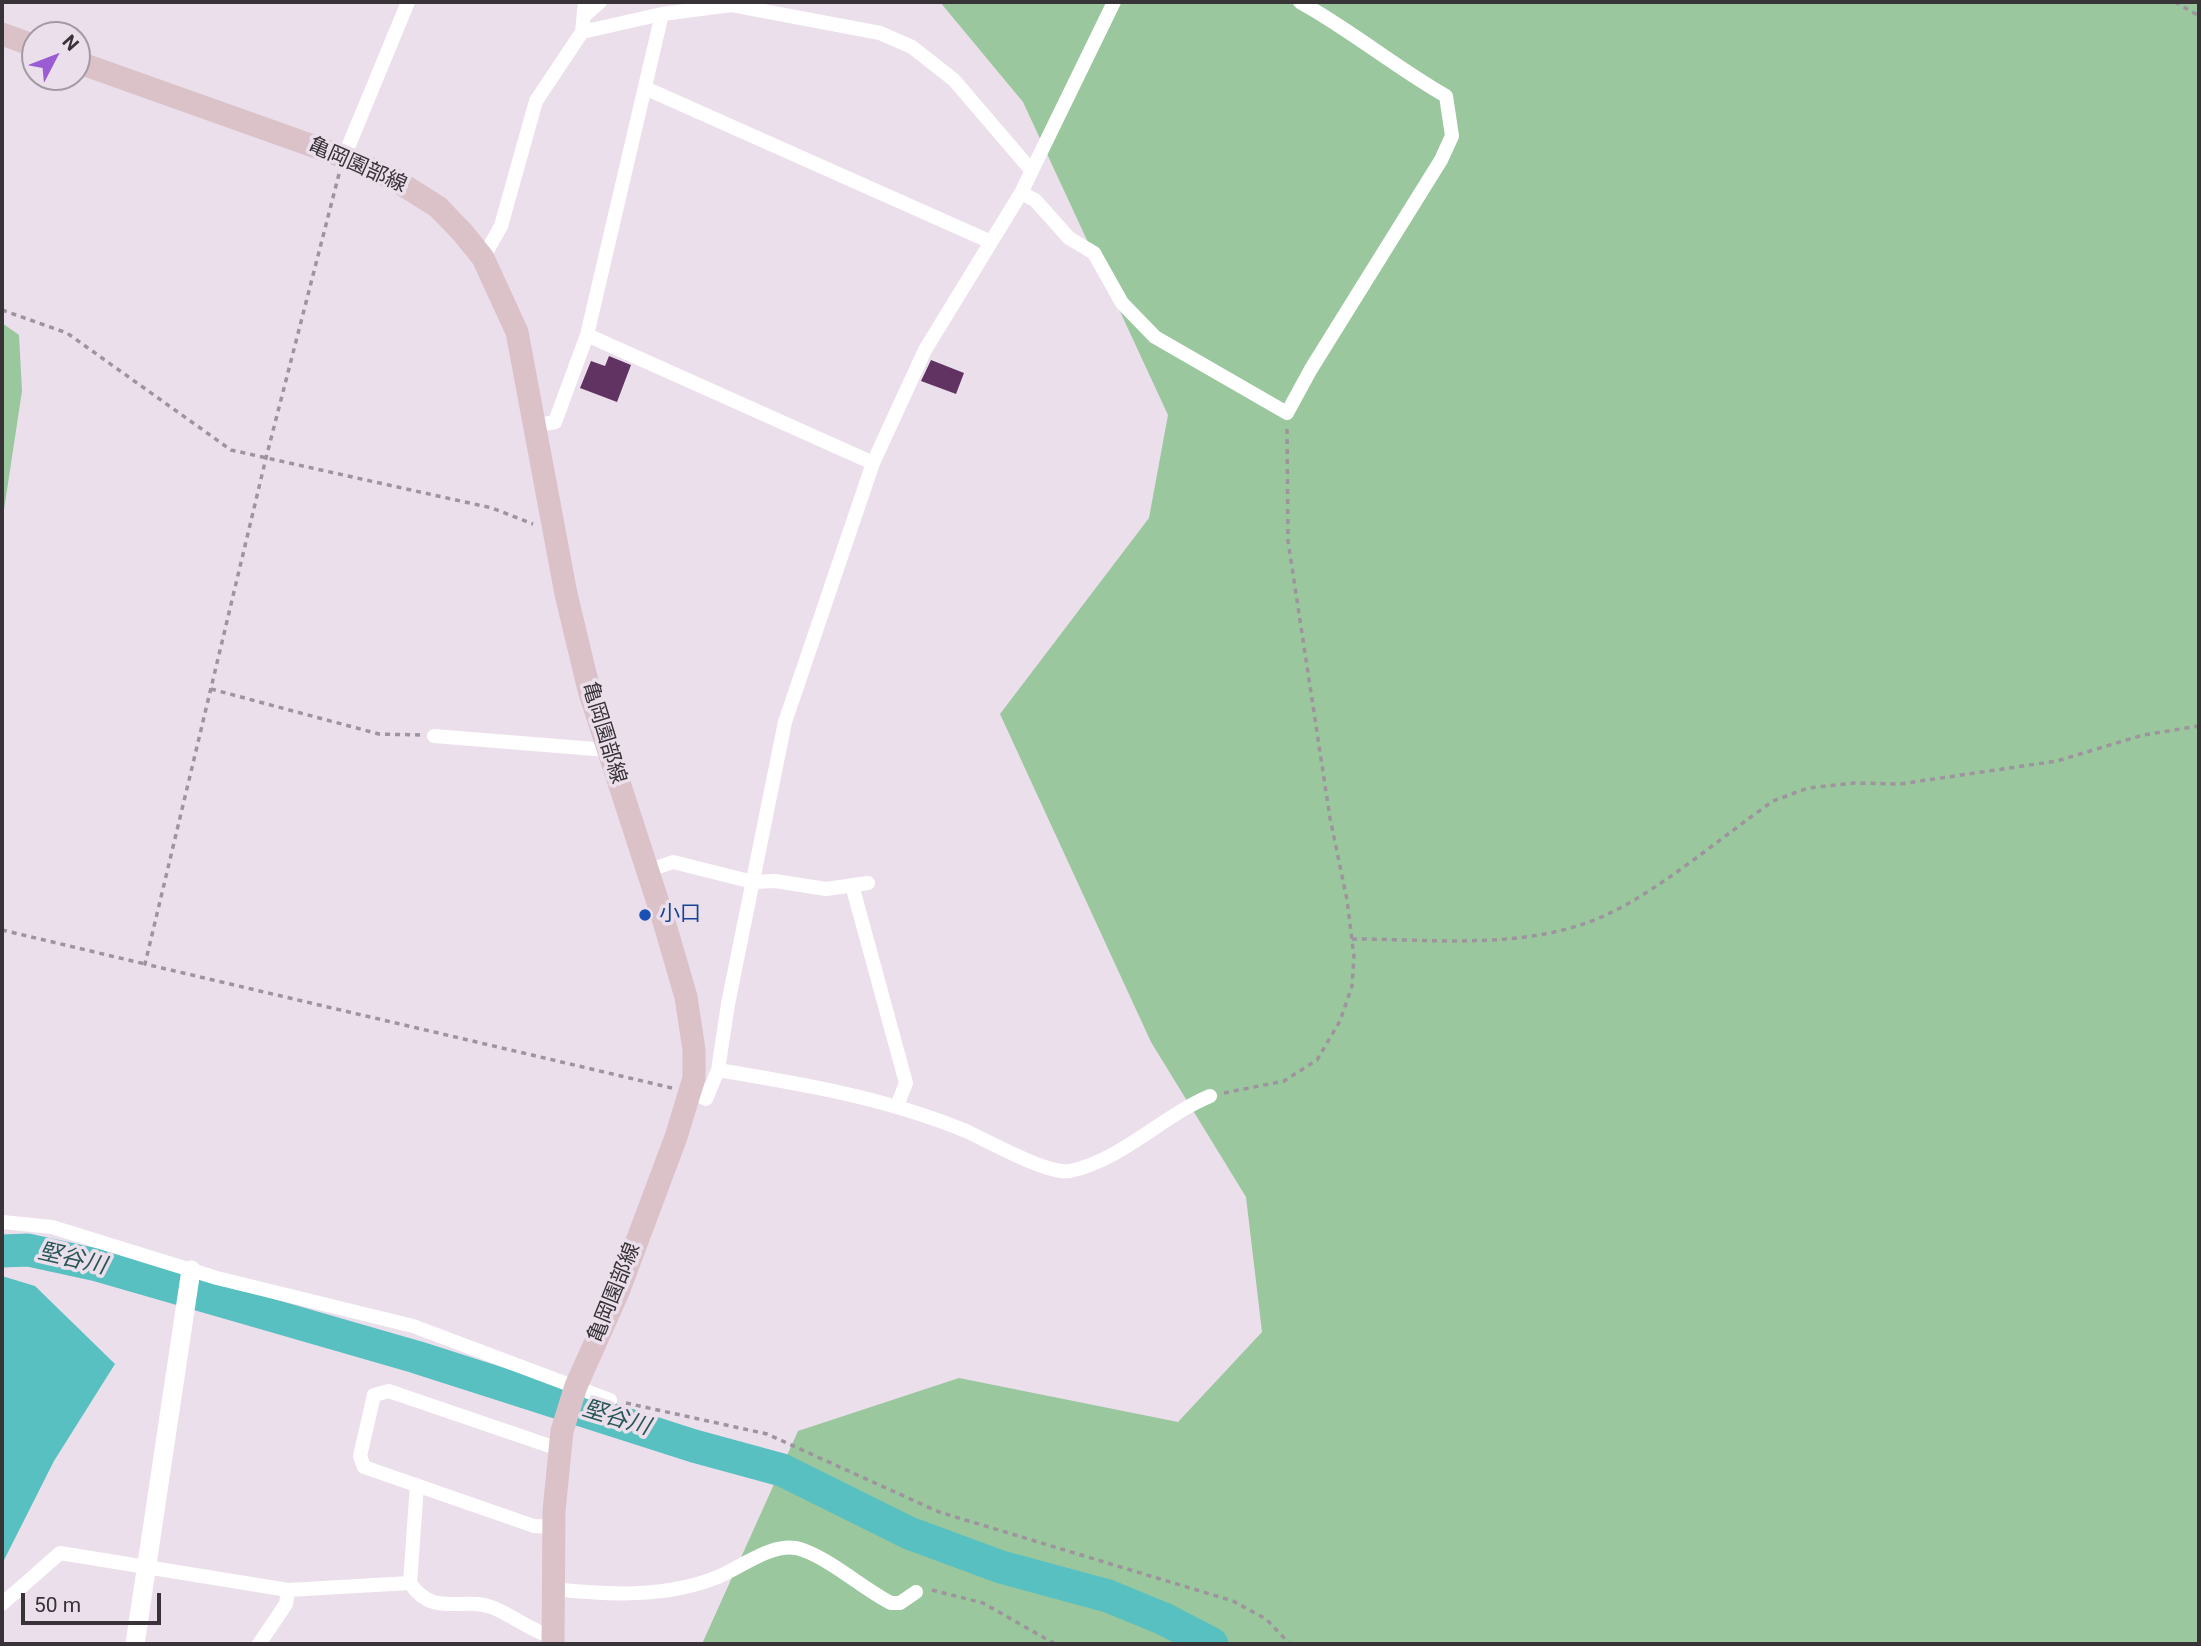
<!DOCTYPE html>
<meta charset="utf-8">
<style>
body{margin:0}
#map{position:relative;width:2201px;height:1646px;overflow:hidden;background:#ebdfeb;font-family:Roboto,sans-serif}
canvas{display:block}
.frame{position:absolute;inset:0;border:4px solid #373337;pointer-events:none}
.north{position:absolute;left:21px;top:21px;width:70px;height:70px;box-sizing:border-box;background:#ebdfeb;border:2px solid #a39aa3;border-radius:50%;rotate:48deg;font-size:19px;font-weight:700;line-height:28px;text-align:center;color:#373337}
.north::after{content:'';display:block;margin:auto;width:24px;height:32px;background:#9a5cd3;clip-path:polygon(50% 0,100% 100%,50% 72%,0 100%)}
.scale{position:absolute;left:21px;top:1593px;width:140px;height:32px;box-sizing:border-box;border:4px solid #373337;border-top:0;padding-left:9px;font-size:21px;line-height:24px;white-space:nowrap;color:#373337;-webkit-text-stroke:5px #ebdfeb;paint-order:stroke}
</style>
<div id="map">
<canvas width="2201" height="1646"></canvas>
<div class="frame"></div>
<div class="north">N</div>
<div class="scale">50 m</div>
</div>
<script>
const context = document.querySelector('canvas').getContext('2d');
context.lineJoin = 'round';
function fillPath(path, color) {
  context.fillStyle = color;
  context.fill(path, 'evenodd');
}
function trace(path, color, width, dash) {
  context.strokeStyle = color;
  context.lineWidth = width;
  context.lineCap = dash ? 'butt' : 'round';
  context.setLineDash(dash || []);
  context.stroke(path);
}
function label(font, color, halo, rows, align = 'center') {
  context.font = font + ' Roboto,"Noto Sans JP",sans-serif';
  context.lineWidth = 7;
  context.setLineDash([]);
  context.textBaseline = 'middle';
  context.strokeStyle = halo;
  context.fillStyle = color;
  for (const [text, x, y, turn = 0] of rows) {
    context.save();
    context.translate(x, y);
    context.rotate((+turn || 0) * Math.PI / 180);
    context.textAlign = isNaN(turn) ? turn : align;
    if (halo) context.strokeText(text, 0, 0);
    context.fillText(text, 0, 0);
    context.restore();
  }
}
fillPath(new Path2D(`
 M940,2H2199V1644H702L798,1431L959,1378L1178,1422L1262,1332L1246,1197L1151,1042L1000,714L1149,518L1168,415L1023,102Z
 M2,323L19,335L22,391L2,523Z`), '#9ac79d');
fillPath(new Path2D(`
 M2,1276L35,1286L115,1364L54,1461L2,1564Z`), '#59c0c2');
trace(new Path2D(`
 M2,1251L28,1250L97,1265L416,1357L694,1446L782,1470L909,1533L1001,1567L1108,1596L1164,1619L1212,1644`), '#59c0c2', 33);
fillPath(new Path2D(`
 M609,356L631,365L617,402L580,388L591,361L605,366Z
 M931,360L964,373L956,394L921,381Z`), '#613362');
trace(new Path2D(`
 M2175,2L2199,16
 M339,174L266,458L145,964L672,1088
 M2,310L67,333L231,450L492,508L533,524
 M211,689L379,734L421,735
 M2,930L145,964
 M1352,939C1436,939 1527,951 1606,915C1660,890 1723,836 1773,801L1808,788L1854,783L1900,784L2057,761L2143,735L2199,726
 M1224,1093L1284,1081L1317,1060L1340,1021L1352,986L1354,957L1347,900L1330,818L1288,541L1287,426
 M626,1403L767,1434L939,1512L1233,1601L1266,1619L1290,1644
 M932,1590L983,1603L1055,1644`), '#9d949d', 3.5, [5, 5]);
trace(new Path2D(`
 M584,16L600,2
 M582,32L662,14L732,5L880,33L912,47L954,80L1031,170
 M645,88L991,242
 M344,157L408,2
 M1021,193L1035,200L1069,238L1094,253L1122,303L1155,337L1287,413L1311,369L1441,160L1452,136L1446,96C1395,67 1351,30 1300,2
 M483,258L501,226L536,101L582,32L585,2
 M587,335L873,463
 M534,426L555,422L587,335L662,14
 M434,736L607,750
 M647,871L673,862L753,882L775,881L826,889L868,883
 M852,885L906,1083L897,1106
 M718,1070C803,1084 886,1098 966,1131C988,1141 1048,1175 1070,1171C1122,1160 1162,1116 1210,1096
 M691,1092L706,1099L718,1070L728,1004L785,722L873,463L925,350L1021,193L1114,2
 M2,1222L52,1227L217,1278L413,1326L610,1400
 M554,1527L534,1526L364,1467L360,1456L374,1395L389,1391L559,1449
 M410,1583L417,1485
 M553,1589C609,1595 665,1598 718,1577C742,1567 776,1539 803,1550C833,1561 862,1588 891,1603H900L916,1592
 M2,1604L60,1553L288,1590L410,1583C434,1619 463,1595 494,1608C515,1617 531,1631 553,1637
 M259,1644L286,1604L288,1590`), '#fff', 14);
trace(new Path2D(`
 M135,1644L191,1270`), '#fff', 19);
trace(new Path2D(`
 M2,34L35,46
 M77,62L344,157L392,178L438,207L463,233L483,258L517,332L566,594L589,690L663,918L686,997L694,1050V1078L676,1137L618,1292L576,1386L562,1431L554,1511L553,1644`), '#dac2c8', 23);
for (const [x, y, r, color] of [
 [645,915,7,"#1a4fb4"]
]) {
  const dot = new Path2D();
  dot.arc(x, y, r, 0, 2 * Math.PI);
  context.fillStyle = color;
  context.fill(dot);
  trace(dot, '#ebdfeb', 2.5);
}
label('21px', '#373337', '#ebdfeb', [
 ["亀岡園部線",357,166,24],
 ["亀岡園部線",603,733,73],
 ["亀岡園部線",615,1293,-68]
]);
label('21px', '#164399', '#ebdfeb', [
 ["小口",659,915]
], 'left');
label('italic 23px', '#295758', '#ebdfeb', [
 ["堅谷川",72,1260,13],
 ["堅谷川",616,1419,17]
]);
</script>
